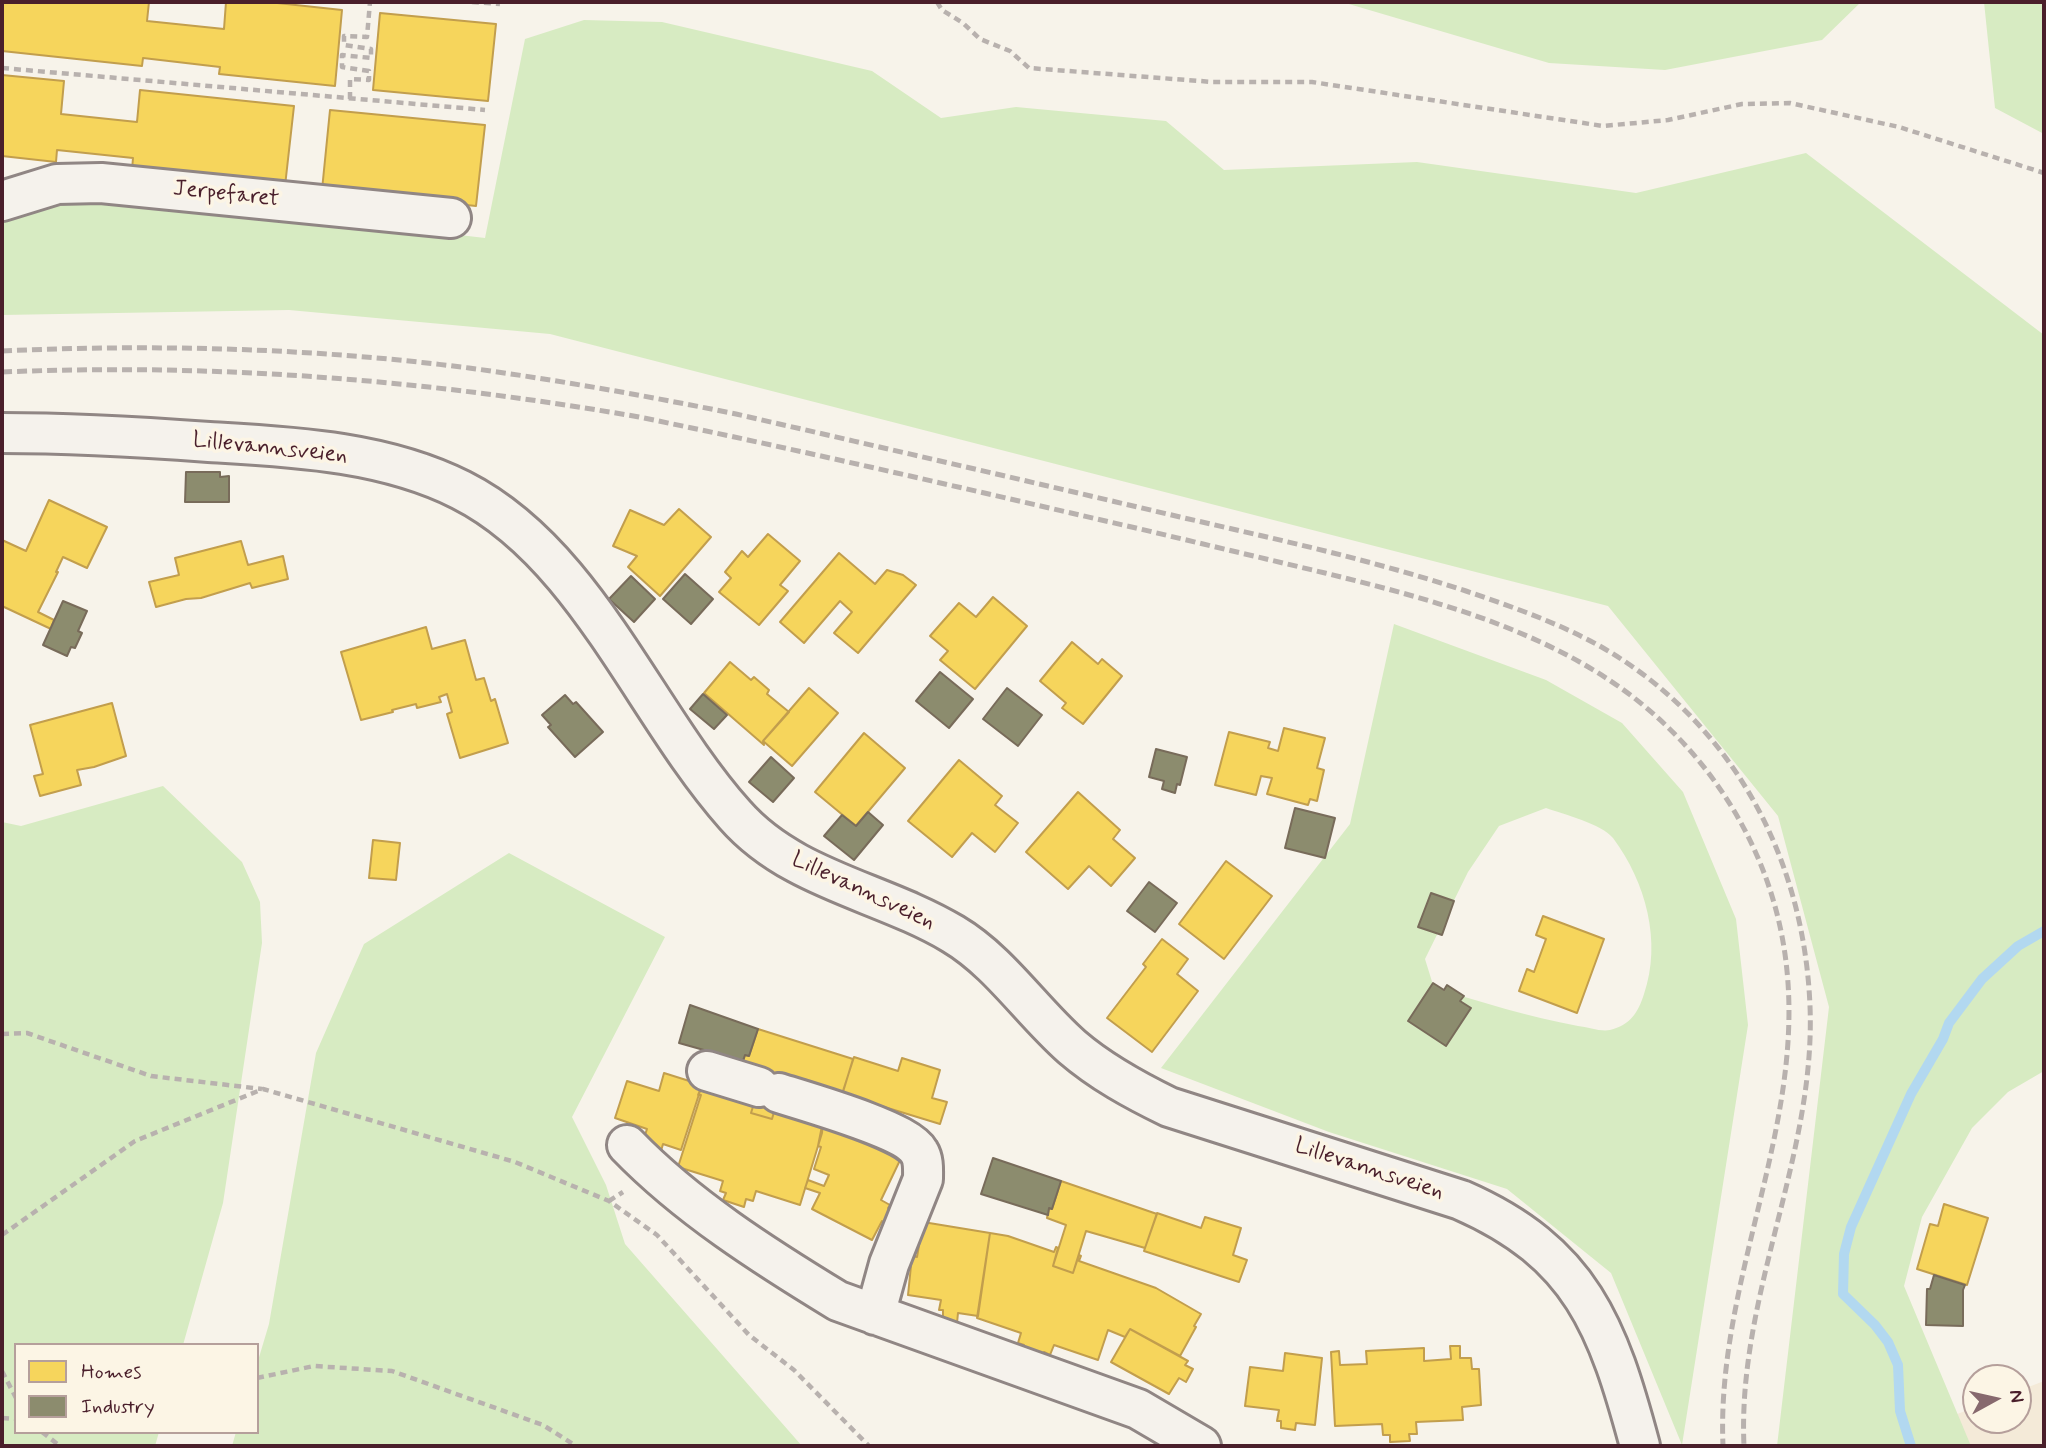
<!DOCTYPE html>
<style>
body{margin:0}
#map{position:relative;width:2046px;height:1448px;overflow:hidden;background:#f7f3ea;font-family:Mynerve,sans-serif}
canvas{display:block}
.frame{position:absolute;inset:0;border:4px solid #4a1f2b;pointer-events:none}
.legend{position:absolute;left:14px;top:1343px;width:245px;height:91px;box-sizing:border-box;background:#fcf5e5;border:2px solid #b59f9b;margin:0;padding:9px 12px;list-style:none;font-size:21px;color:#4a1f2b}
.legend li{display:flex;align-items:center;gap:14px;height:35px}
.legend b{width:35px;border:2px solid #b59f9b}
.north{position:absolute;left:1962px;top:1364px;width:70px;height:70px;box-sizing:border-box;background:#fcf5e5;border:2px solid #b59f9b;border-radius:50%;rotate:82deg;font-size:19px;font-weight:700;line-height:28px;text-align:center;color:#4a1f2b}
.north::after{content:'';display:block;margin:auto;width:24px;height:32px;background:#87696e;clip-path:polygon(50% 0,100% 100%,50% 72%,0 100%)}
</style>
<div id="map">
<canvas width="2046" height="1448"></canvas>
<div class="frame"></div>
<ul class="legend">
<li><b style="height:19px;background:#f6d55c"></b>Homes</li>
<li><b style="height:19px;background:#8c8c6e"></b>Industry</li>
</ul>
<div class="north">N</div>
</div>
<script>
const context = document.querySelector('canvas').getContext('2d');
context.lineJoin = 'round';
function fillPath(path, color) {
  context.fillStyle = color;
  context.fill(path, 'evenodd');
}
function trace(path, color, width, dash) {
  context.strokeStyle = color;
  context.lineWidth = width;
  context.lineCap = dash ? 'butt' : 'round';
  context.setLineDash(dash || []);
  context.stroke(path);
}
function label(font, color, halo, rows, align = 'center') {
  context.font = font + ' Mynerve,sans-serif';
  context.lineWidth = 7;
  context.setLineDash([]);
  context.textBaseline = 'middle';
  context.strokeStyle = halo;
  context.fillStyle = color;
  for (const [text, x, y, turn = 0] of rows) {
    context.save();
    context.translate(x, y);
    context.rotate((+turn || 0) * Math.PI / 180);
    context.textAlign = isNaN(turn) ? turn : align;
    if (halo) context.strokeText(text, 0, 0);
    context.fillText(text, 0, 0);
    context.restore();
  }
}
fillPath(new Path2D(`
 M2044,1381V1446H1963L1941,1420L1976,1407V1420H2018V1391Z`), '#f4ead8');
fillPath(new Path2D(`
 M1342,2H1861L1822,40L1665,70L1549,63Z
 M1984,2H2044V134L1995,108Z
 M584,20L662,22L872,71L941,118L1016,107L1166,121L1224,170L1417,162L1636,193L1806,153L2044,335V1071L2008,1092L1972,1128L1922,1217L1904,1286L1971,1446H1777L1829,1007L1778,816L1608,606L550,334L289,310L2,315V212L93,192L485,238L525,39Z
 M1394,624L1546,680L1622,723L1683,792L1736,919L1748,1025L1682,1445L1611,1273L1507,1189L1329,1132L1161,1068L1350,824ZM1546,808C1563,814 1602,824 1613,838C1646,882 1662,942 1644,994C1638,1013 1630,1025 1610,1030C1601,1032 1588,1027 1578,1026C1529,1017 1482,1002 1434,988L1425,959L1468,872L1499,826Z
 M163,786L242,862L260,902L262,943L223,1203L183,1345H16V1432H159L155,1446H2V822L21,826Z
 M509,853L665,937L572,1117L606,1185L625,1244L802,1446H232L236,1432H257V1364L269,1324L316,1053L364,944Z`), '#d7ebc2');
const homes = new Path2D(`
 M2,2H149L147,21L224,29L226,2H268L342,10L335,86L219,74L220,67L143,58L142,66L2,51Z
 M380,13L496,24L488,101L373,90Z
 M2,75L64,81L61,114L137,122L140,90L294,106L285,186L132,170L133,158L57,150L56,162L2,156Z
 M330,110L485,125L476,206L322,190Z
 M49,500L107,527L87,568L63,557L56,572H58L38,612L54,620L51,629L2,606V540L26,551Z
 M679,509L711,537L660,596L628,567L637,556L613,546L630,510L664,525Z
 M768,534L800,561L780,585L788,591L759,625L719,592L731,578L725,572L742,551L748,557Z
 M241,541L248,565L283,556L288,579L252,588L250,583L201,598L186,599L156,607L149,582L179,575L175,558Z
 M839,553L875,584L887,570L903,575L916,585L858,653L834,633L852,612L840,601L804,643L780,622Z
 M993,597L1027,626L975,689L940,660L948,651L930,636L959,603L976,617Z
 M426,627L432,649L465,640L476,680L484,678L491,701L495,699L508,743L460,758L447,714L452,712L447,694L439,697L441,702L417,708L416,704L392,710L393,712L361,720L341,652Z
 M1072,642L1098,664L1102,659L1122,676L1083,724L1062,708L1066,703L1040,681Z
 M730,662L751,680L754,677L769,690L767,694L789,712L763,741L764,745L704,693Z
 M809,688L838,713L792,766L763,741Z
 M112,703L126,756L94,767L77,770L81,785L40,796L34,776L43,774L30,725Z
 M1284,728L1325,738L1317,768L1324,770L1317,801L1310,799L1308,805L1267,794L1272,778L1261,776L1256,795L1215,785L1229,732L1270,742L1268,748L1278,751Z
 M864,733L905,768L856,826L815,792Z
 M959,760L1002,796L995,805L1018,823L995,852L972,833L952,857L908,821Z
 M1078,792L1120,830L1113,839L1135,858L1111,886L1089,866L1068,889L1026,852Z
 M373,840L400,843L396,880L369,878Z
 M1226,861L1272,896L1224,959L1179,924Z
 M1543,916L1604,939L1577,1013L1519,991L1527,969L1534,972L1546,939L1536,935Z
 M1162,939L1188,959L1177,974L1198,991L1152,1052L1107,1018L1146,967L1143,964Z
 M758,1029L853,1059L843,1092L807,1081L806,1084L784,1077L772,1119L751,1113L764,1071L742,1064L745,1055L749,1056Z
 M854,1057L898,1071L902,1058L940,1070L932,1098L947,1102L940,1124L842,1094Z
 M664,1073L702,1085L681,1150L663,1144L661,1151L645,1146L644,1138L647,1129L615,1118L627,1081L659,1091Z
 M702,1085L757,1094L751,1113L772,1119L777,1101L823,1121L822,1133L800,1205L756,1191L753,1201L746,1199L744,1207L723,1200L726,1193L720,1191L723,1181L678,1167L701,1095H698Z
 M823,1121L902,1156L881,1200L890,1205L888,1208L896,1212L889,1225L882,1221L872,1240L812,1209L820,1193L805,1188L808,1180L824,1186L829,1175L814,1169L821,1147L818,1146Z
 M1061,1181L1157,1214L1145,1248L1086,1231L1073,1273L1053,1266L1066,1225L1047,1218L1049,1208L1052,1209Z
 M1944,1204L1988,1218L1967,1285L1917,1269L1930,1224L1938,1226Z
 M1157,1213L1201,1228L1205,1217L1241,1228L1233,1255L1247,1260L1239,1282L1144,1251Z
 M923,1222L990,1233L978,1316L958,1313L957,1323L943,1321V1310H939L941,1300L908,1295L912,1256L917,1257Z
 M990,1233L1008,1236L1054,1252L1056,1247L1058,1248L1053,1266L1073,1273L1079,1255L1081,1256L1079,1261L1156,1288L1201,1314L1194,1326L1196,1327L1180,1356L1130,1329L1125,1337L1108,1330L1098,1360L1054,1345L1050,1355L1044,1352L1041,1359L1022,1353L1024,1345L1018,1343L1021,1333L977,1318Z
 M1130,1329L1188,1361L1185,1365L1193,1369L1186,1382L1179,1378L1169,1394L1111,1362Z
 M1450,1346H1460V1358H1471L1472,1369H1479L1481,1405L1462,1407L1463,1420L1416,1422L1417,1434H1409L1410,1441L1390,1442V1435H1383L1382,1424L1335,1426L1331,1352L1339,1351L1340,1365L1367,1364L1366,1351L1424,1348V1361L1451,1359Z
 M1285,1353L1322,1358L1315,1425L1296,1423L1295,1430L1281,1428V1421H1277L1279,1410L1245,1406L1250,1367L1283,1371Z`);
fillPath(homes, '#f6d55c');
trace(homes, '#c29e4d', 2);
const industry = new Path2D(`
 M186,472H220V477L229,476V502H185Z
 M685,574L713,599L691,624L663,599Z
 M631,576L655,599L634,622L609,599Z
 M63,601L87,611L78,631L82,633L75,648L71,647L67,656L43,645Z
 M940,672L973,699L949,728L916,701Z
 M1007,688L1042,715L1018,746L983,719Z
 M703,694L727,715L714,729L690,709Z
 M565,695L573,704L576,702L603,732L575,757L548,727L551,725L542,715Z
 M1156,749L1187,757L1180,785L1177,784L1175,793L1162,789L1164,781L1149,777Z
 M771,757L794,778L773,802L749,782Z
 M1295,808L1335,818L1325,858L1285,848Z
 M868,812L883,825L854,860L824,836L842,815L856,826Z
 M1149,882L1177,903L1155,932L1127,911Z
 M1431,893L1454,901L1442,935L1418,927Z
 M1433,983L1444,990L1447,985L1464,996L1460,1001L1471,1008L1446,1046L1408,1021Z
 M690,1005L758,1029L749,1056L745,1055L743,1061L679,1043Z
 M993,1158L1061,1181L1052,1209L1049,1208L1048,1215L981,1194Z
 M1934,1275L1965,1285L1963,1290V1326L1926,1325L1927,1289H1930Z`);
fillPath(industry, '#8c8c6e');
trace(industry, '#786b5a', 2);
trace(new Path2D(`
 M1911,1446L1900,1411L1898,1365L1888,1342L1875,1325L1843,1294L1844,1254L1851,1227L1911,1094L1943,1039L1949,1023L1982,979L2018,946L2044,931`), '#b2d8f0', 10);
const minor = new Path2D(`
 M2,201L57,184L101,183L451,218
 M2,433C71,433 140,437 209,442C293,447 384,451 461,490C586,553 644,713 735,815C792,880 881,891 953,934C1000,962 1031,1011 1072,1047C1101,1072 1134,1090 1169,1107L1461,1200C1582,1253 1608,1327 1640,1446
 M707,1071L759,1087
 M779,1093C807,1102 907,1130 919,1152C924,1160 923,1170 923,1179L889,1264L875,1315
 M627,1145C687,1207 764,1256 838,1301L1138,1409L1201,1446`);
trace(minor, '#908684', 44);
trace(new Path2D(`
 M472,2L500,4
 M937,2L942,10L963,23L980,39L1010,51L1029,68L1213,82H1312L1603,126L1668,120L1742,104L1790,103L1899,127L2044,173
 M2,68L485,110
 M350,99V79L369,80V71L342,67V55L371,58V49L344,45V36L367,37L370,2
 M2,1034L27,1033L151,1076L262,1089
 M609,1201L623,1192
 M2,1235L135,1141L263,1089L515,1162L609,1201L657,1235L749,1335L794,1370L869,1446
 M2,1371L16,1398
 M257,1378L314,1366L392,1371L543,1425L576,1446
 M2,1418L16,1419
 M42,1432L60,1446`), '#b8b1ae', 4.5, [7, 5]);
trace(minor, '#f5f2ec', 38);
trace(new Path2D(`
 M2,351C157,344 314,348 469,368C558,380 647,396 736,414C884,448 1032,482 1180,517C1276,539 1372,560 1466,591C1510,606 1556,622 1598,645C1731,720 1804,856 1810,1006C1816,1156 1737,1295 1744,1446
 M2,372C218,363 426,380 639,417C805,451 971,490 1136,528C1199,543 1262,558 1325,573C1426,598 1532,626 1618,686C1712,752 1776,856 1787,971C1803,1132 1716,1283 1723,1446`), '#b8b1ae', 5, [10, 5]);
label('23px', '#4a1f2b', '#fcf5e5', [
 ["Jerpefaret",226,195,6],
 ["Lillevannsveien",270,449,6],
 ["Lillevannsveien",863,892,25],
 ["Lillevannsveien",1369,1170,18]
]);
</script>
